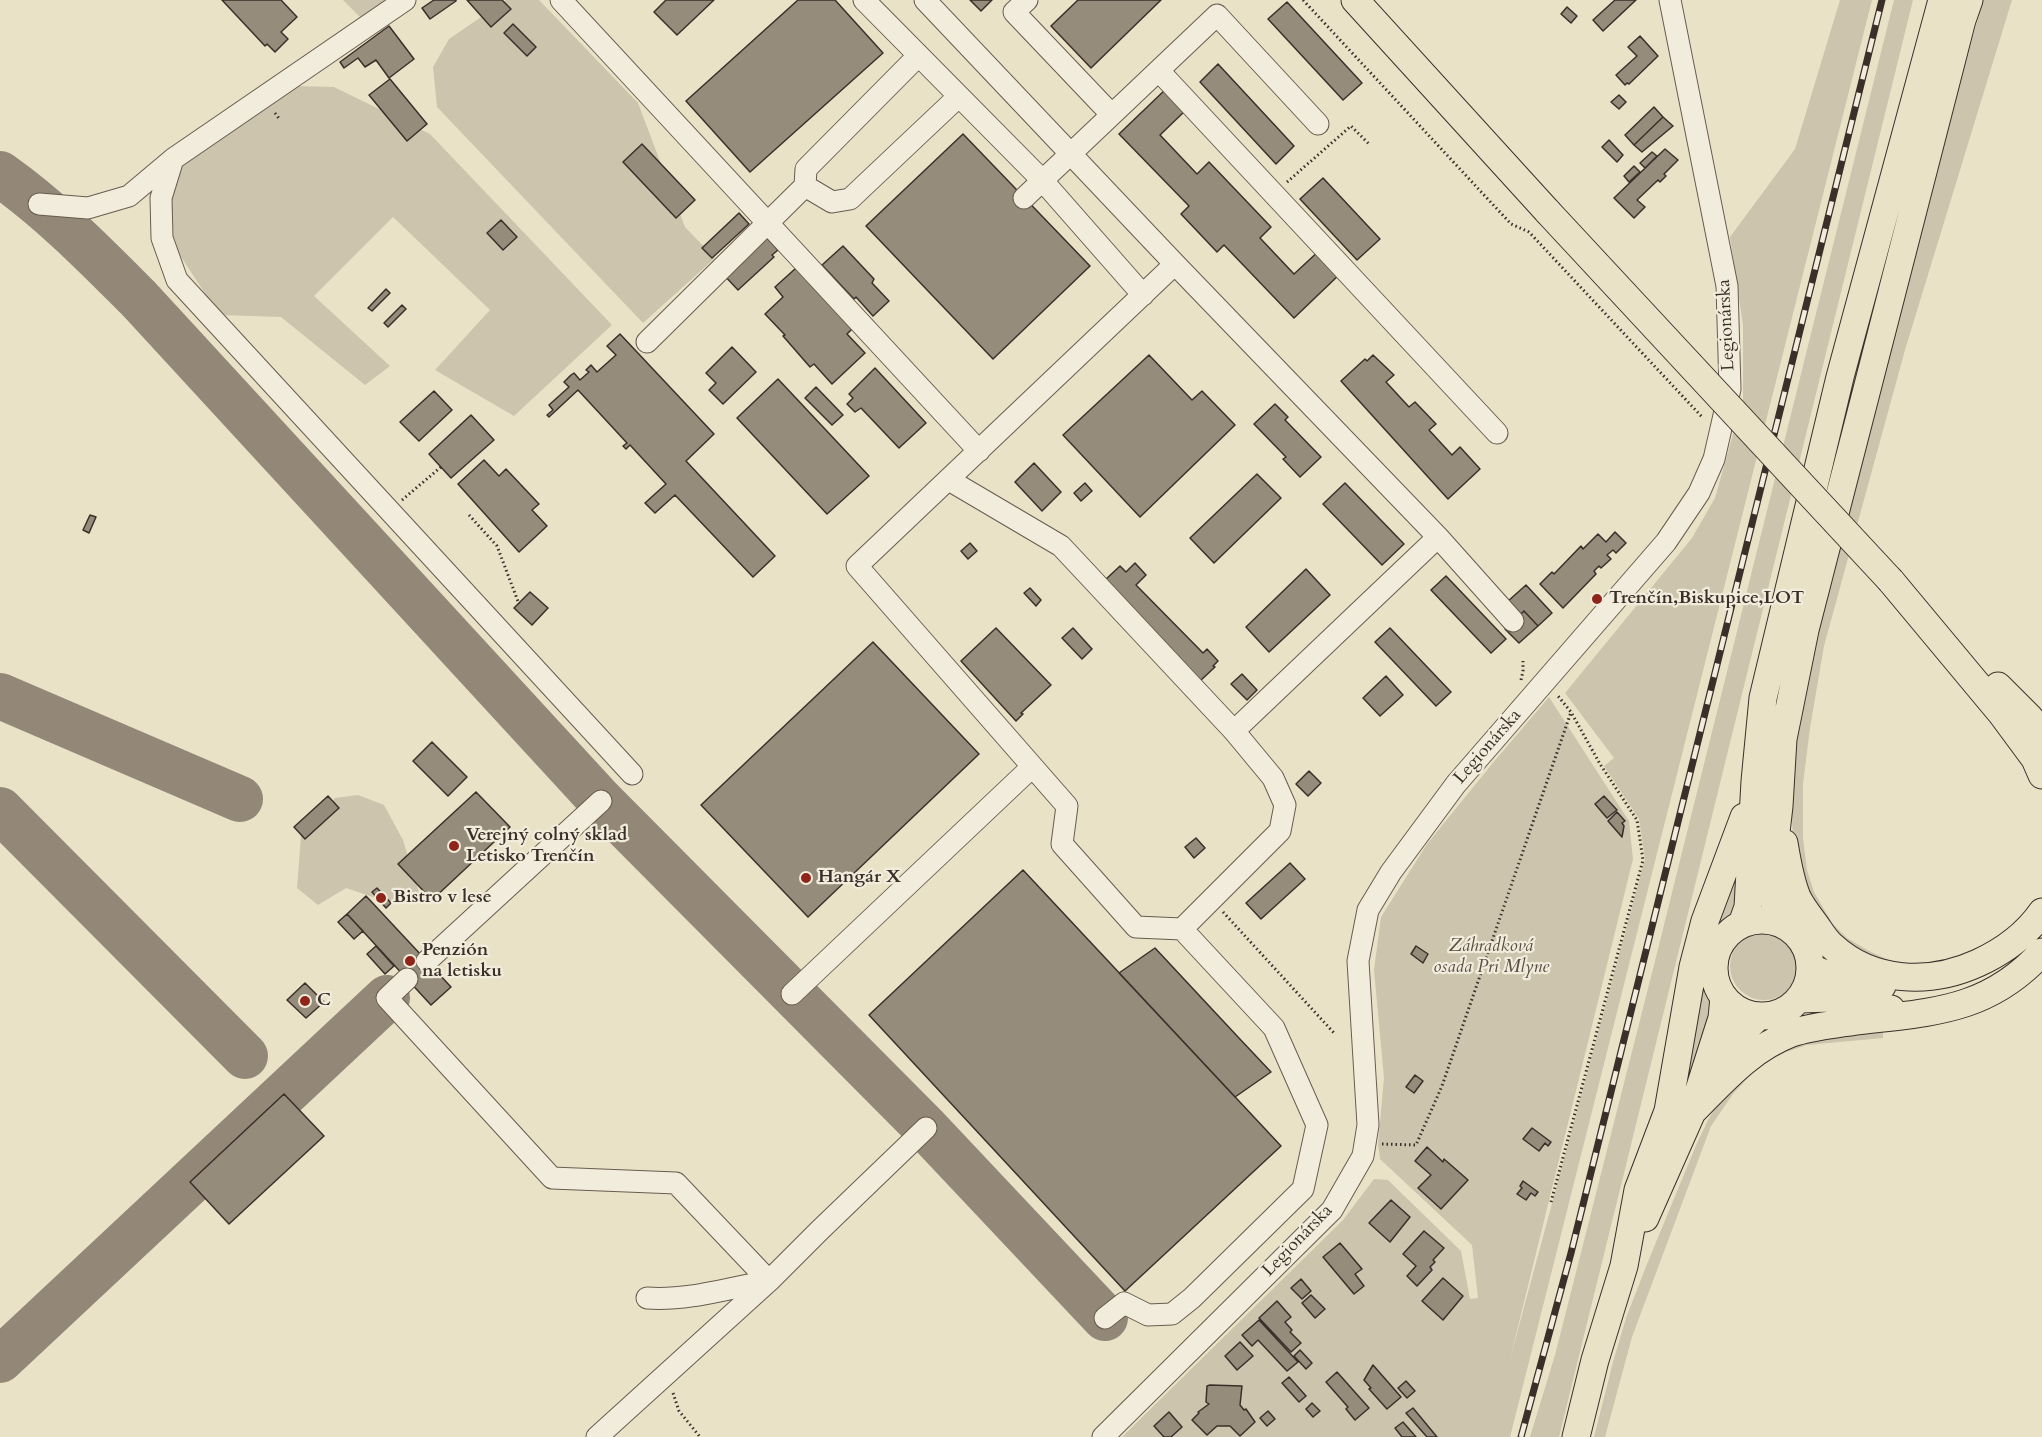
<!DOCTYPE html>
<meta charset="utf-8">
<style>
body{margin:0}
canvas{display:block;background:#eae2c7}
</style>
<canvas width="2042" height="1437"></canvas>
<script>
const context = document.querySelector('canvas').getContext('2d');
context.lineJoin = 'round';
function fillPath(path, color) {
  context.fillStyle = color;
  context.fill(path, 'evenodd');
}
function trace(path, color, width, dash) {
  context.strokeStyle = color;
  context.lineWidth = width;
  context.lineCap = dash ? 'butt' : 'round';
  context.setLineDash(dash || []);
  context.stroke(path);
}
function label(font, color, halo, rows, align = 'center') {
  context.font = font + ' Cardo,serif';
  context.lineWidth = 4.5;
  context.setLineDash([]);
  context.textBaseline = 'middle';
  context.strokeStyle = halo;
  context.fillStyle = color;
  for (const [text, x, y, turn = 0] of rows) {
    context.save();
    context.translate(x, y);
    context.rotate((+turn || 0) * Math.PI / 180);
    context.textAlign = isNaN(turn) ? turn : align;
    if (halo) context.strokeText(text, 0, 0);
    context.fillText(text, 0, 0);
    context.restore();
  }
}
fillPath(new Path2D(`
 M343,0H391L363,20Z
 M506,0H539L638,103L685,227L715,258L643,323L437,107L433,67L449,39Z
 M1840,0H1872L1510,1437H1122L1343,1220L1374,1179L1388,1180L1461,1251L1470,1299L1478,1298L1472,1245L1380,1159L1378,1144L1384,1078L1374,970L1381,917L1427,844L1492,764L1549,697L1629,821L1633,859L1510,1359L1645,859L1639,819L1604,766L1614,758L1565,693L1692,538L1715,498L1743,399V325L1730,237L1795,149Z
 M1894,0H1913L1559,1437H1530L1555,1355L1656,957Z
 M1983,0H2012L1905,350L1824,646L1810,728L1803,784V838L1807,870L1814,892L1832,923L1847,938L1869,951L1889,960L1888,967L1847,947L1812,907L1793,845L1791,788L1799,720L1828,588L1949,123Z
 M294,86L334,87L430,134L612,325L514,416L435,370L490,310L393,217L314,296L390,366L365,385L281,317L219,315L172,243L167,209L182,161Z
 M358,795L384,805L403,840L421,899L391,903L346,888L318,905L297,888L301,836L335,798Z
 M1743,845V878L1732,919L1716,934L1705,964L1706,982L1713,998V1022L1697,1064L1676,1108L1699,971Z
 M1730 966a34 34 0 1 1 68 0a34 34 0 1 1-68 0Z
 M1883,1029V1038L1807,1045L1786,1052L1770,1060L1754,1071L1733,1094L1711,1126L1632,1337L1605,1437H1594L1613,1362L1626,1318L1647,1264L1697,1143L1709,1118L1728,1088L1783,1045Z`), '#ccc4ac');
trace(new Path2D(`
 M0,174C51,210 95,255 139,299L601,801L926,1128L1105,1318
 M0,696L240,799
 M0,810L245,1056
 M0,1360L387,998`), '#938878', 46);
const building = new Path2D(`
 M222,0H281L297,17L281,32L288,39L275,52L267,44L265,46Z
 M434,0H456V1L430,19L422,8Z
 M467,0H502L511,9L491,27Z
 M666,0H714L677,35L654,12Z
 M798,0H835L883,53L750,172L686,101Z
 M970,0H992L981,11Z
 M1078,0H1161L1091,68L1051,26Z
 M1615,0H1636L1603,31L1593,20Z
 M1287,2L1362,83L1343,100L1268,19Z
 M1567,7L1577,16L1571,23L1561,14Z
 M513,24L536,47L527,56L504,33Z
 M389,26L414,59L389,78L376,60L365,67L358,58L344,68L340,62Z
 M1640,36L1658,56L1629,84L1627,83L1625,85L1616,75L1637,56L1628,47Z
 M1218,64L1294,146L1276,164L1200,82Z
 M390,79L427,124L407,141L369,95Z
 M1167,88L1187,109L1160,135L1197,174L1209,162L1271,227L1260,238L1294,274L1321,249L1342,272L1294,318L1224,245L1217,252L1181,214L1189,206L1119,134Z
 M1619,95L1626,102L1619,109L1611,102Z
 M1654,107L1663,117L1634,145L1625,135Z
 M1663,117L1673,126L1642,152L1634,145Z
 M963,134L1090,266L993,359L866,226Z
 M1609,140L1623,155L1617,162L1602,147Z
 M642,144L695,200L676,218L623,162Z
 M1665,149L1678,160L1664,174L1666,176L1660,182L1658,180L1637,200L1645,207L1634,218L1614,198Z
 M1652,152L1657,156L1645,168L1640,163Z
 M1634,166L1640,172L1629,182L1624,176Z
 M1323,178L1380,239L1357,260L1300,199Z
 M739,213L749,224L712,258L702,248Z
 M501,220L517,237L503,250L487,233Z
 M767,238L778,250L772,255L774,257L738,290L722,273Z
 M843,246L874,279L872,283L889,301L873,316L856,297L854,299L822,265Z
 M796,268L853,328L847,334L865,353L832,384L814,364L810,367L783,336L785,335L765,314L783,297L775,287Z
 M386,289L390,293L372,311L368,308Z
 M402,305L406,309L388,327L384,323Z
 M620,334L714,434L686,461L775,556L753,577L675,495L655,513L645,503L666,484L630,445L626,449L623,446L627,443L578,390L549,417L547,415L553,410L549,405L569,387L564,382L571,375L574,373L580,380L589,372L586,370L591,365L597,372L616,355L607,346Z
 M732,347L756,372L723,404L709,390L716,383L706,373Z
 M1149,355L1192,400L1202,391L1235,425L1140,517L1063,435Z
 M1373,355L1394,375L1386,382L1409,407L1415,402L1436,424L1429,430L1452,455L1460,447L1480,469L1448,499L1341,381L1365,359L1367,361Z
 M875,368L926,423L899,448L861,408L855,412L847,404L853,398L849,394Z
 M778,379L869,476L827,514L737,418Z
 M816,387L843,415L832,425L805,398Z
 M434,391L452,410L419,441L400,422Z
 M1275,404L1288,417L1285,420L1321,457L1300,477L1283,459L1286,457L1254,424Z
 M471,415L494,440L451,478L429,454Z
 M484,460L499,476L506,469L539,504L532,510L547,526L519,552L458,484Z
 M1034,463L1061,492L1042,511L1015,482Z
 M1257,474L1281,498L1214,563L1190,538Z
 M1085,483L1092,491L1081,501L1074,493Z
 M1345,483L1404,544L1382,565L1323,504Z
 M90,515L96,517L89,533L83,530Z
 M1615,532L1626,543L1616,553L1613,550L1607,555L1611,559L1601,568L1599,566L1594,571L1596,574L1563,608L1540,584L1552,572L1554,574L1581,546L1583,549L1598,534L1606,542Z
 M970,543L977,551L968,559L961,551Z
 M1135,563L1146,575L1136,585L1203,653L1207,649L1218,661L1213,666L1215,667L1200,681L1104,581L1120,566L1126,572Z
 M1306,569L1330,595L1269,652L1246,627Z
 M1446,576L1506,639L1491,653L1431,590Z
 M1526,585L1552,613L1538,626L1524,611L1520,615L1507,602Z
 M1030,588L1041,600L1036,606L1024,593Z
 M530,592L548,608L532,625L514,608Z
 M1524,611L1538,626L1519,643L1505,629Z
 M996,628L1051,685L1021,713L1023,714L1016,721L961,661Z
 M1073,628L1092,649L1082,659L1062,638Z
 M1390,628L1451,692L1436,706L1375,642Z
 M873,642L979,754L808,917L701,805Z
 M1242,674L1257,690L1247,700L1231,684Z
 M1386,676L1403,695L1380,716L1363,698Z
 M432,742L467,777L448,796L413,761Z
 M1309,771L1321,783L1308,796L1296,784Z
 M476,792L510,827L432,900L398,864Z
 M328,796L339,808L305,839L294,827Z
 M1604,796L1617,810L1607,818L1595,804Z
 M1617,812L1625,821L1622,823L1624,826L1622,837L1608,821Z
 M1196,838L1205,848L1194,858L1185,847Z
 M1290,863L1305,879L1261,919L1246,903Z
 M1023,870L1281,1146L1125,1291L869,1015Z
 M377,888L391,903L386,908L372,892Z
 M366,896L451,987L431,1005L347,914Z
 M347,914L363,931L354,939L338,922Z
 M376,946L394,966L385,974L367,954Z
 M1416,946L1428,954L1423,963L1411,954Z
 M1155,948L1238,1037L1271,1072L1235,1097L1119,973Z
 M305,983L324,1002L306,1018L287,1000Z
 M1415,1075L1423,1081L1414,1093L1406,1087Z
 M284,1094L324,1136L229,1224L190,1182Z
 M1532,1128L1551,1142L1548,1146L1545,1143L1539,1151L1523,1139Z
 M1427,1147L1443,1162L1444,1159L1468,1180L1441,1209L1418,1188L1431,1175L1415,1161Z
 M1523,1181L1538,1192L1535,1196L1531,1193L1526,1200L1517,1194L1522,1188L1520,1186Z
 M1391,1200L1410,1217L1390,1242L1369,1223Z
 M1424,1231L1444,1248L1433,1260L1435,1262L1430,1267L1432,1270L1417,1286L1407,1276L1416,1266L1403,1254Z
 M1340,1243L1362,1269L1355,1274L1364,1286L1354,1294L1323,1257Z
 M1443,1278L1463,1296L1443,1320L1422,1301Z
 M1301,1279L1311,1291L1302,1299L1291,1288Z
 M1311,1295L1325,1309L1315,1318L1302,1303Z
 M1277,1301L1291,1317L1285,1322L1292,1330L1290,1332L1301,1343L1291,1352L1259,1318Z
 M1259,1320L1298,1362L1287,1371L1258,1340L1252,1346L1242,1335Z
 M1240,1342L1253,1356L1237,1370L1225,1356Z
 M1300,1350L1312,1363L1306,1369L1294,1356Z
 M1373,1365L1401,1397L1387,1409L1369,1389L1371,1388L1364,1380Z
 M1337,1372L1369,1408L1355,1420L1346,1409L1348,1407L1326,1382Z
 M1289,1377L1306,1396L1299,1402L1282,1383Z
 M1406,1381L1415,1391L1407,1398L1398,1388Z
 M1210,1385L1242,1386L1240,1405L1244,1410L1246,1409L1255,1422L1240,1436L1230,1426H1217L1207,1435L1192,1420L1199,1413L1198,1412L1209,1404L1206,1402L1207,1386Z
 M1312,1403L1320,1411L1313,1417L1306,1409Z
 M1413,1408L1437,1437H1427L1406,1413Z
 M1268,1411L1275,1419L1267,1426L1260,1418Z
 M1169,1412L1182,1427L1171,1437H1164L1154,1426Z
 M1403,1422L1416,1437H1402L1395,1428Z`);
fillPath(building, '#968c7b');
trace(building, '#3c2f29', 1.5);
const minor = new Path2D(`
 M405,0L173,159L161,198L162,238L177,280L632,774
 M561,0L979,451
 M864,0L1042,180L1143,295
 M925,0L1175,264L1438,537L1513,621
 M1027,0L1014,12L1111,114
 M1159,71L1497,433
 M805,186L832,202L850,199L958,97
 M1024,198L1217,15L1318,124
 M39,204L88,208L129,196L173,159
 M647,342L805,186L806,169L918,56
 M949,480L1061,546L1234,731L1273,778L1285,805L1280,831L1182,929
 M1234,731L1438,537
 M427,961L601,801
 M407,979L387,998L552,1178L676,1183L769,1281
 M792,994L1032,767
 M647,1298C687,1301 729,1288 768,1281
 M1105,1318L1124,1303L1148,1315L1172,1314L1192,1298L1303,1189L1317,1125L1274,1028L1182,929L1136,927L1062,844L1067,806L857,566L1175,264
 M597,1437L769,1281L820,1230L926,1128
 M1103,1437L1332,1210L1363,1156L1368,1125L1358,961L1368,910L1391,872L1456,784L1666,542L1699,493L1714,459L1730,389L1727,286L1670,0`);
const major = new Path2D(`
 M1355,0L1548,212
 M1891,581L2001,713L2035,759L2042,775
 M1998,686L2029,717L2042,733
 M1784,843C1787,861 1790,880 1797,897C1801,906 1809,916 1815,924C1820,931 1825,940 1832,946C1872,983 1930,985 1978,963C2004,951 2026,935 2042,912
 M1714 968a48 48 0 1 1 96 0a48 48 0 1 1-96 0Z
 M1742,924L1748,907L1755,781L1763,698L1840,377L1942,0
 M1782,924L1773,897L1772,867L1779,806L1783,739L1805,630L1962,20L1969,0
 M1811,968L1826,974L1882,986
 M1800,999L1831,998L1891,1009
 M1717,1073L1745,1029L1759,1016
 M1692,1112C1723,1081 1750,1049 1792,1033C1810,1027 1831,1025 1850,1022C1926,1012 1986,1014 2042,952
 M1645,1218L1692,1112L1722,1018L1724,997
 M1576,1437L1595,1360L1624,1266L1638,1190L1668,1111L1693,967L1705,921L1744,817`);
trace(minor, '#685c50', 23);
trace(major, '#3c2f29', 29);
trace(new Path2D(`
 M1303,0L1511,224L1529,232L1703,418
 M275,113L280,120
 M1287,182L1351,126L1369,144
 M402,500L441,467
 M469,515L497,546L519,604
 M1521,680L1523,671V661
 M1223,912L1334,1033
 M1382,1144L1416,1145L1442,1086L1571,712
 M1551,1202L1643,860L1637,820L1600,764L1571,712L1558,696
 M673,1393L679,1411L700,1437`), '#3c2f29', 3, [1.5, 3]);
trace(minor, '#f1ecdb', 21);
trace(major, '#eae2c7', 27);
const rail = new Path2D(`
 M1521,1437L1571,1253L1882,0`);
trace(rail, '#3c2f29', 7);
trace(rail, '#f1ecdb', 4.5, [14]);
const majorBridge = new Path2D(`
 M1548,212L1891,581`);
trace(majorBridge, '#3c2f29', 29, []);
trace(majorBridge, '#eae2c7', 27);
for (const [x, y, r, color] of [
 [1597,599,6,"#8f2418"],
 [454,846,6,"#8f2418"],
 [806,878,6,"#8f2418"],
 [381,898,6,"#8f2418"],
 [410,961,6,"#8f2418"],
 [305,1001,6,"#8f2418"]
]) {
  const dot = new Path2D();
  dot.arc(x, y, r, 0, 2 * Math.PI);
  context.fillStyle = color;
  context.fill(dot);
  trace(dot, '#f1ecdb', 2);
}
label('18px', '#3c2f29', '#f1ecdb', [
 ["Legionárska",1727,325,-93],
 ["Legionárska",1488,747,-49],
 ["Legionárska",1298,1241,-46]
]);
label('bold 18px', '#3c2f29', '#f1ecdb', [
 ["Trenčín,Biskupice,LOT",1609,599],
 ["Verejný colný sklad",466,836],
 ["Letisko Trenčín",466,857],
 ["Hangár X",818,878],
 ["Bistro v lese",393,898],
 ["Penzión",422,951],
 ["na letisku",422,972],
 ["C",317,1001]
], 'left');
label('italic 18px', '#594d43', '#f1ecdb', [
 ["Záhradková",1491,947],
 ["osada Pri Mlyne",1491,968]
]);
</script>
